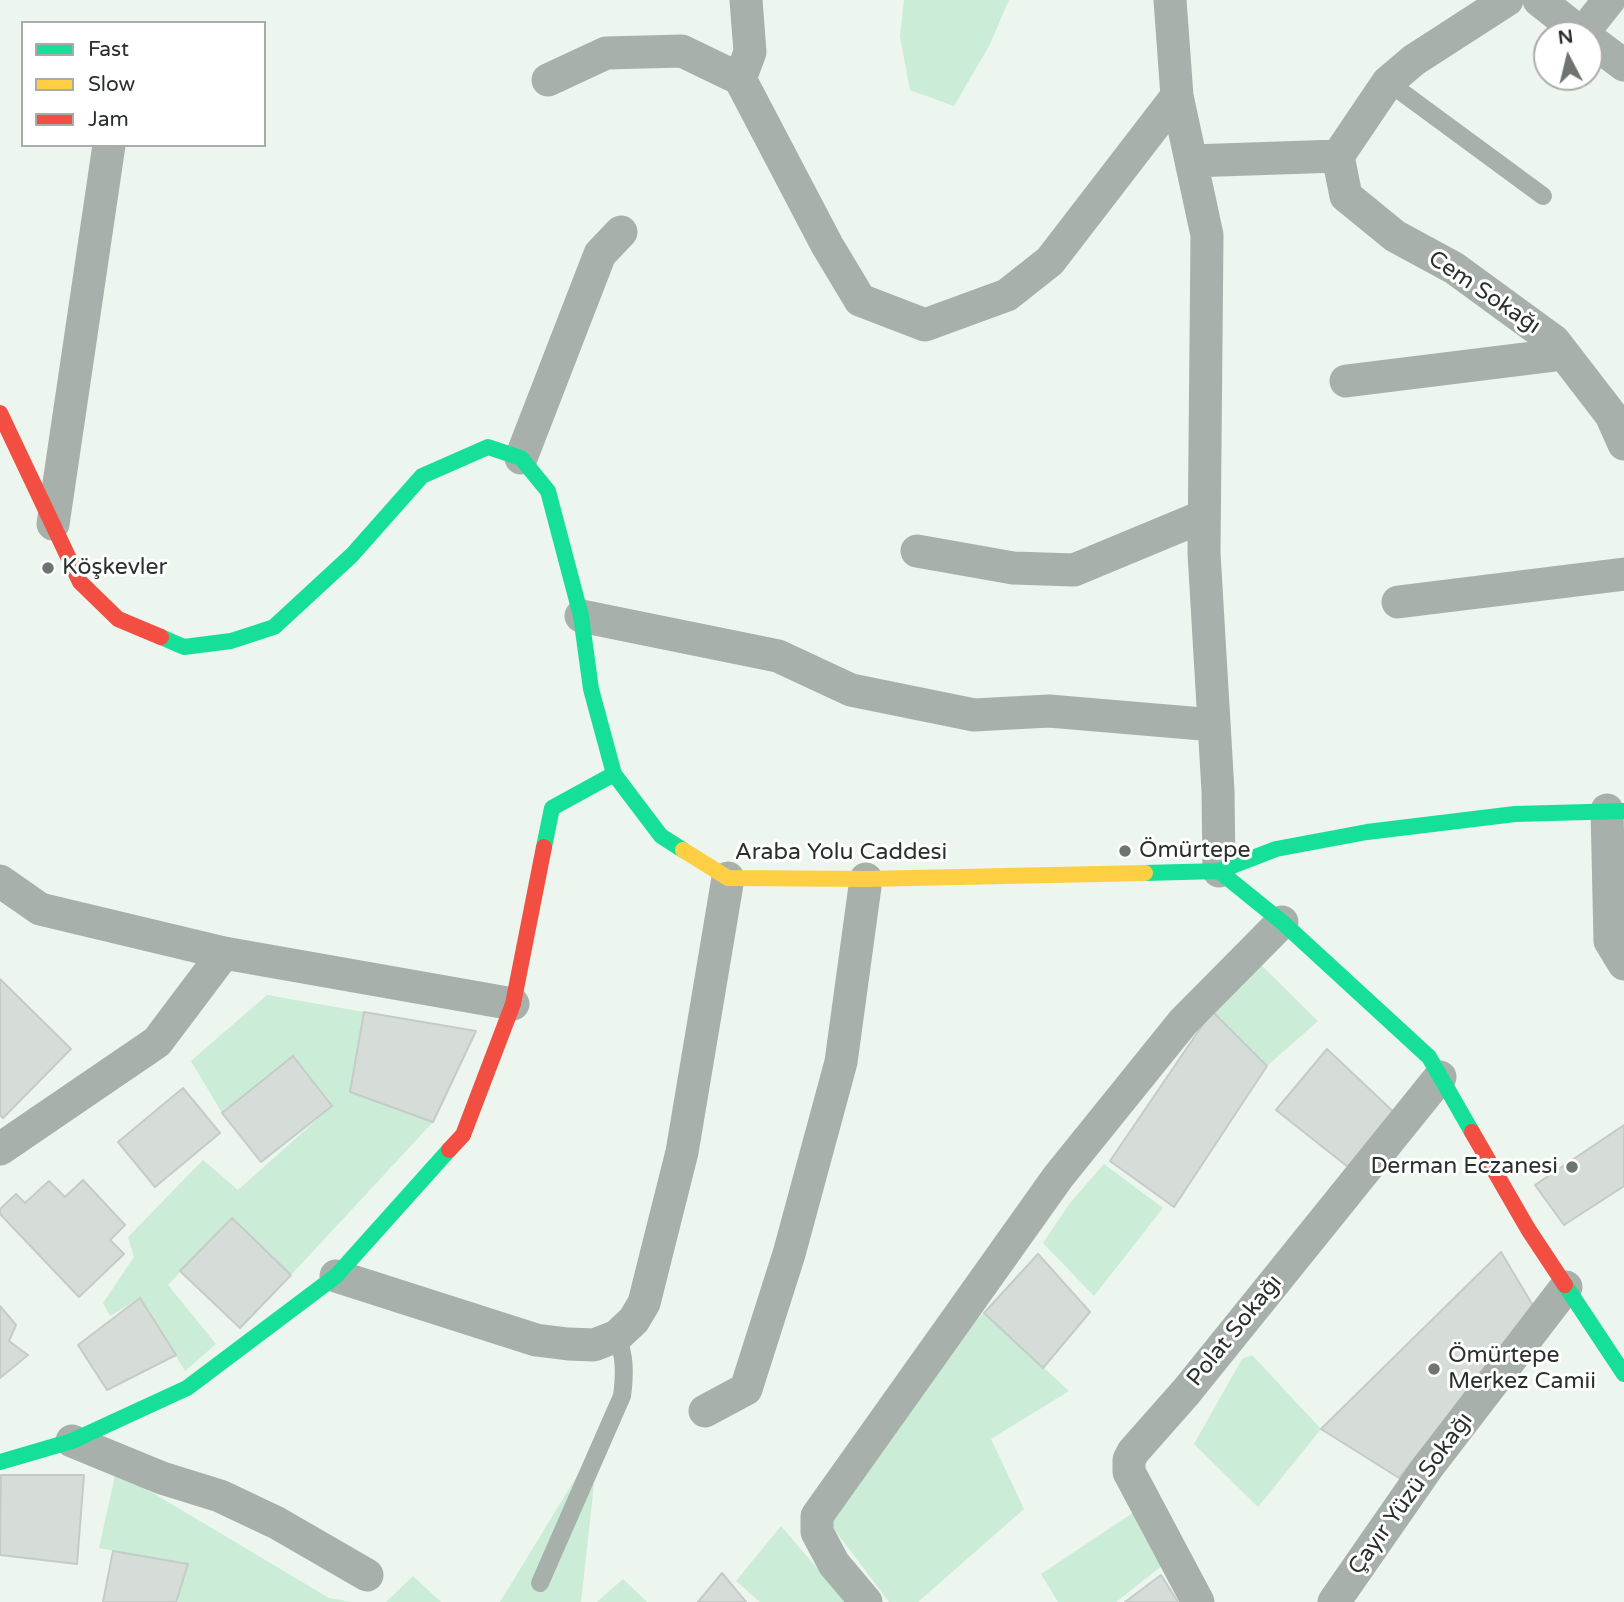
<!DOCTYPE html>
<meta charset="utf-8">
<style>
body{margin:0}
#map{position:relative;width:1624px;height:1602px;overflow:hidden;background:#ecf5ee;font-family:"Varela Round",sans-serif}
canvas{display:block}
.legend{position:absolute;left:21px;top:21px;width:245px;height:126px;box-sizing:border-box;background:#fff;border:2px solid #aaacab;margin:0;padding:9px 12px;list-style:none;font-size:21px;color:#2a302c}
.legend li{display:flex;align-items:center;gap:14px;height:35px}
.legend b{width:35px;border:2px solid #aaacab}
.north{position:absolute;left:1533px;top:21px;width:70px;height:70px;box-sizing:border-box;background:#fff;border:2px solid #aaacab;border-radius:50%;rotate:353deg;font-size:19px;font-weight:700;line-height:28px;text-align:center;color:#2a302c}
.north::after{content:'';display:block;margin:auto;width:24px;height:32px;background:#6e7570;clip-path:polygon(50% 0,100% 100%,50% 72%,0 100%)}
</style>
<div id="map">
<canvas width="1624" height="1602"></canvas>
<ul class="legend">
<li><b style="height:9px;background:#16e098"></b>Fast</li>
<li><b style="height:9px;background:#ffcf43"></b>Slow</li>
<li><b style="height:9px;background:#f24e42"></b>Jam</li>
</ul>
<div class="north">N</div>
</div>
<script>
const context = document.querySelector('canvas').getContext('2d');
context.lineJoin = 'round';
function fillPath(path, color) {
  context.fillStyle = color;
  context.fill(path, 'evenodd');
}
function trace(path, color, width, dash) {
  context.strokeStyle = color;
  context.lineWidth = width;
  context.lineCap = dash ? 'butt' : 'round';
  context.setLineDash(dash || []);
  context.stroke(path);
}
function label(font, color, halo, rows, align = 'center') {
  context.font = font + ' "Varela Round",sans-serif';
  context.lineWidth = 6;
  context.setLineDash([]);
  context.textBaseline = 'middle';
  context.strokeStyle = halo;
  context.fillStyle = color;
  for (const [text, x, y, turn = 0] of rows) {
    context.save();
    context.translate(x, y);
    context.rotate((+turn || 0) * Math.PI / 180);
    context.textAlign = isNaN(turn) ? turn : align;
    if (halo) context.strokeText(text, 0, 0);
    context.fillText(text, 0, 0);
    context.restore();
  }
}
fillPath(new Path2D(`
 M904,0H1009L989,46L954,106L910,90L900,37Z
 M1256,960L1318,1021L1267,1066L1212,1011Z
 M267,995L364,1012L350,1092L433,1122L291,1275L231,1218L168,1285L216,1344L185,1371L140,1298L110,1316L103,1303L134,1257L128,1237L203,1160L238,1190L332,1106L293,1057L222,1113L191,1061Z
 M1104,1164L1163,1208L1094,1296L1043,1243L1070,1203Z
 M984,1313L1069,1391L991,1439L1024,1509L918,1602H889L831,1525L975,1320Z
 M1252,1355L1321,1429L1258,1507L1194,1444L1242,1359Z
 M116,1471L329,1598L351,1602H176L187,1564L99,1548Z
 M577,1476L594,1484L581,1602H500Z
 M1140,1508L1163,1565L1116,1602H1058L1041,1574Z
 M781,1526L846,1602H760L736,1581Z
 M413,1576L441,1602H386Z
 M623,1579L647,1602H597Z`), '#cbecd6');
const building = new Path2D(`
 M0,979L71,1049L3,1118L0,1115Z
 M1212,1011L1267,1066L1174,1207L1110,1161Z
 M364,1012L476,1031L433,1122L350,1092Z
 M1327,1049L1399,1117L1348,1167L1276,1110Z
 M293,1056L332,1106L261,1162L222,1113Z
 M183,1088L220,1133L155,1187L118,1142Z
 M1624,1125V1186L1564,1225L1535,1185Z
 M83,1180L125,1225L110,1240L124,1254L79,1297L0,1214V1209L16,1194L25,1203L49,1181L65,1197Z
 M232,1218L291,1275L240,1328L180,1271Z
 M1501,1252L1535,1309L1399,1478L1321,1429Z
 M1038,1254L1090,1312L1043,1368L984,1313Z
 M140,1298L176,1355L107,1390L78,1345Z
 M0,1306L16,1325L9,1341L28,1355L0,1378Z
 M1,1475H84L77,1564L0,1555Z
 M113,1551L188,1564L176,1602H103Z
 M722,1573L746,1602H698Z
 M1161,1575L1178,1602H1125Z`);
fillPath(building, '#d6ddd8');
trace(building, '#c5ccc7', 2);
trace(new Path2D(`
 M1388,82L1543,196
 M540,1583L622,1396C625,1374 625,1356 617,1336`), '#a8b0ab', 18);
trace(new Path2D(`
 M1170,0L1177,96L1207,235L1204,553L1218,791L1219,871
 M1539,0L1583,35
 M1582,34L1609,0
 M1589,39L1624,65
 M740,79L750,52L746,0
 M548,80L606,53L682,51L740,79L827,245L860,300L925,325L1007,295L1050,261L1177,96
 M1338,156L1346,196L1395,236L1454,268L1554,341L1611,415L1624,444
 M1191,161L1338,156L1388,82L1414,60L1507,0
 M1346,381L1564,354
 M521,458L600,254L621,232
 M53,524L109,145
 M917,551L1013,568L1074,570L1204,516
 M1398,602L1624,574
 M581,616L778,656L851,690L974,715L1049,711L1214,725
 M1607,810L1610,941L1624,964
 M0,881L40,909L224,953L513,1004
 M0,1149L157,1042L224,953
 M336,1276L536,1340L568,1344L594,1345L617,1336L634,1320L644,1303L682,1152L728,878
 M705,1411L746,1389L789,1254L841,1062L866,879
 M72,1441L162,1478L220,1496L277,1523L367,1575
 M866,1602L834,1564L817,1532V1516L1058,1177L1183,1022L1282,922
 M1198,1602L1129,1472V1460L1133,1452L1186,1392L1440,1077
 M1334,1602L1427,1468L1566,1287`), '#a8b0ab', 33);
trace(new Path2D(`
 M161,637L184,647L231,641L274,627L352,555L422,476L488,447L521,458L548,491L581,616L591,689L614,774L661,836L683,850
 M544,847L552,808L614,774
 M1219,871L1276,849L1367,832L1515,814L1624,811
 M1145,873L1219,871L1282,922L1429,1057L1472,1132
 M1565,1285L1624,1374
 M0,1462L72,1441L187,1388L336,1276L449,1150`), '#16e098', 16);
trace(new Path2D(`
 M683,850L728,878L866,879L1145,873`), '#ffcf43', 16);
trace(new Path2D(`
 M0,413L80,582L118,619L161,637
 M1472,1132L1528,1229L1565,1285
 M449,1150L463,1135L513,1004L544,847`), '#f24e42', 16);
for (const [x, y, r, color] of [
 [48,568,7,"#6e7570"],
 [1125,851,7,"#6e7570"],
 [1572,1167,7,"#6e7570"],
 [1434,1369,7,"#6e7570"]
]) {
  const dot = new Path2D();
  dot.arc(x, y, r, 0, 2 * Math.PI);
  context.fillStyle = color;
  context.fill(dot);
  trace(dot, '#fff', 2.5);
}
label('23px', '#2a302c', '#fff', [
 ["Cem Sokağı",1484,293,34],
 ["Araba Yolu Caddesi",841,853],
 ["Polat Sokağı",1235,1331,-51],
 ["Çayır Yüzü Sokağı",1411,1494,-54]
]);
label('23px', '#2a302c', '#fff', [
 ["Köşkevler",62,568],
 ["Ömürtepe",1139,851],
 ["Derman Eczanesi",1558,1167,"right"],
 ["Ömürtepe",1448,1356],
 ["Merkez Camii",1448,1382]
], 'left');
</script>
